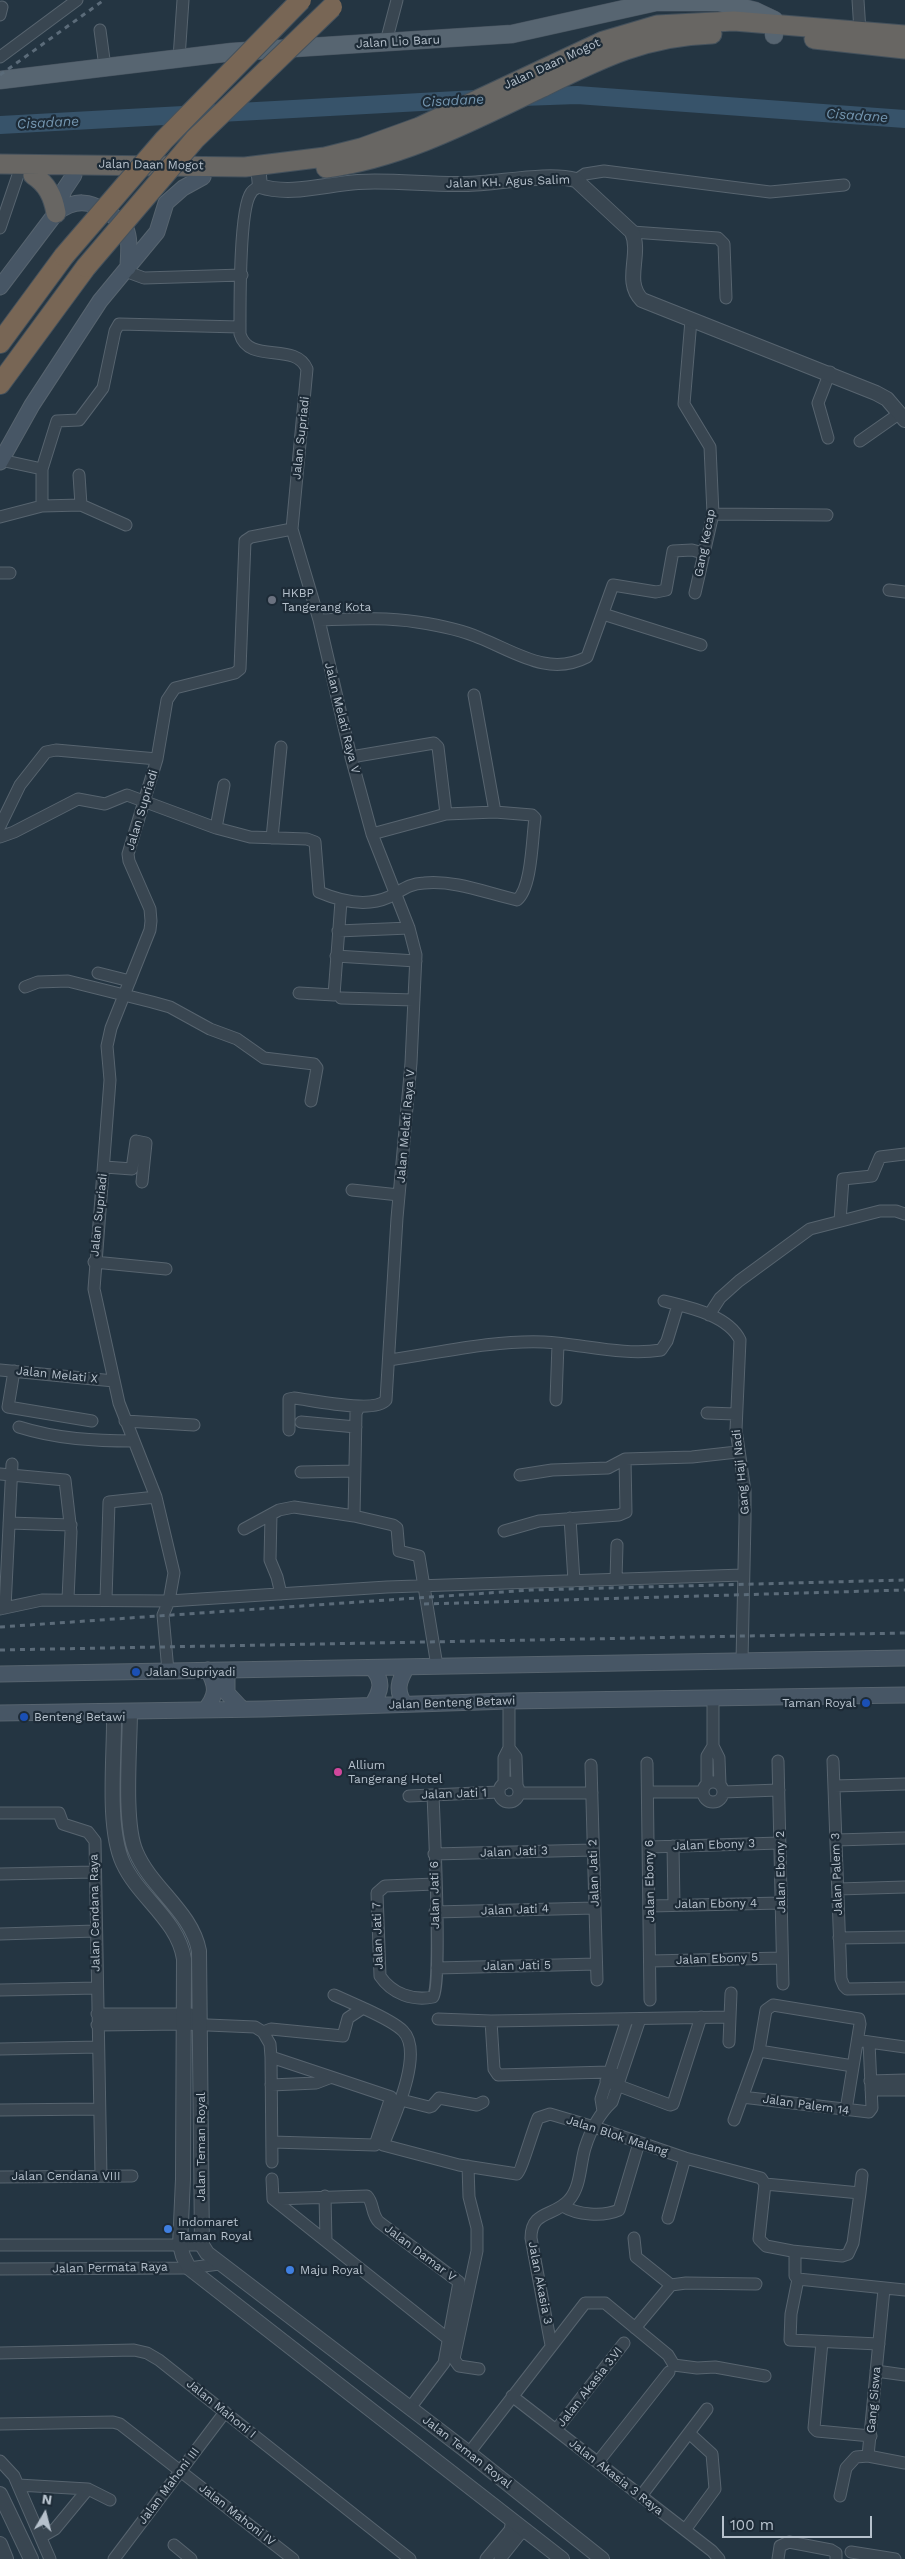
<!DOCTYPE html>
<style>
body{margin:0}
#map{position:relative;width:905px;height:2559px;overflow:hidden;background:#243542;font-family:"Work Sans",sans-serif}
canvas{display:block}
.north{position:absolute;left:20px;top:2489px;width:50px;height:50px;-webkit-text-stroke:4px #1d2b37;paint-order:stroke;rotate:8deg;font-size:14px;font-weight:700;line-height:20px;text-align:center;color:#b6c1cc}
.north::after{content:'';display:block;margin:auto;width:18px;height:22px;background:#b6c1cc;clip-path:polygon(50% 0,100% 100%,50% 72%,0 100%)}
.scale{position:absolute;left:722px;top:2516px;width:150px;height:22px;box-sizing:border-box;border:2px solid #b6c1cc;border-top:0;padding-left:6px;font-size:15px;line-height:18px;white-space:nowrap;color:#b6c1cc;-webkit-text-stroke:4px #1d2b37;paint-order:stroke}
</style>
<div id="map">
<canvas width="905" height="2559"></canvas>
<div class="north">N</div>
<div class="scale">100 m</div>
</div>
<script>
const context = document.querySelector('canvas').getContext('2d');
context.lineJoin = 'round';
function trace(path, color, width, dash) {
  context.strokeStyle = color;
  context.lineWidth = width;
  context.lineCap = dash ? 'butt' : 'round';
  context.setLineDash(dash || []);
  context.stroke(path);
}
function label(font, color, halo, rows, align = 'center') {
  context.font = font + ' "Work Sans",sans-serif';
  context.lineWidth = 4.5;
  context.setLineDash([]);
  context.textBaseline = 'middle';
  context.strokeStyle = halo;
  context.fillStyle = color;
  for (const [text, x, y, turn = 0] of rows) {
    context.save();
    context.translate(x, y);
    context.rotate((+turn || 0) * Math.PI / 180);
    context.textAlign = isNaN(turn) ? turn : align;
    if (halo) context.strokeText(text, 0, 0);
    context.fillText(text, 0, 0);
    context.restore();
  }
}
trace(new Path2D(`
 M522,97L577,95L905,119
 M0,125L476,99`), '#37536a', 18);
const minor = new Path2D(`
 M858,0L860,31
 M0,15L2,7
 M100,30L105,67
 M386,42L397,0
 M0,57L77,0
 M179,58L183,0
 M576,180L585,174L604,171L770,192L844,185
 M260,186C257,188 252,190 251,193C239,209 240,309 240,334C249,365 295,341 307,369L292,529L319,620L351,757L372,834L409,928L416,955L411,1063L397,1218L386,1400C375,1414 312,1400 294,1398L289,1399V1430
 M0,228L18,175
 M632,232L718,238L724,244L726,298
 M125,271L144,278L242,275
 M691,320L684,404L710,447L713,514L695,593
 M828,438L818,403L830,372
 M860,441L900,413
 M1,460L42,469L57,421L79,420L103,388L115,331L119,324L240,327
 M79,475L81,505
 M42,506L81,505L126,525
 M713,514L827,515
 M0,517L42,506V469
 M0,573H10
 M889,590L905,592
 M603,614L701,645
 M319,620C352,619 385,617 417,622C437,625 462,630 480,638C515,652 549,677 587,657L613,585L656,592L666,590L673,551L692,550L703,553
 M474,695L495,812
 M351,757L434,743L438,747L446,814
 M224,785L216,828L250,837L307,839L315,842L319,892C340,901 367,907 389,897C403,890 408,884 424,883C456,880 486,893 517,900C532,888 532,838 535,818L532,815L495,812L446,814L372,834
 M0,826L20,785L46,752L56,750L157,759
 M0,837L14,832L78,799L105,804L127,795L216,828
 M272,838L281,747
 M338,931L409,928
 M336,956L416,961
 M98,973L130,981
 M25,987L38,982L68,981L152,1002L170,1007L210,1029L237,1039L264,1058L314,1064L317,1068L311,1101
 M299,993L334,995L341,901
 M341,998L414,1000
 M105,1167L132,1169L136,1141L146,1143L142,1182
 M352,1190L399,1195
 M840,1221L843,1179L872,1176L880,1157L905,1154
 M94,1262L166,1269
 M664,1301C688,1307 728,1315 740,1340L736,1430L745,1491V1520L742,1661
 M709,1315L720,1298L739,1281L810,1229L880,1211H896L905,1214
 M389,1360C439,1353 492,1340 544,1342C582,1344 623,1356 661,1350L667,1341L678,1305
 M0,1370L114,1381
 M14,1371L8,1407L92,1421
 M556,1400L558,1344
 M359,1407L356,1413L354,1516L393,1525L397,1528L399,1551L419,1556L437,1666
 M707,1413L736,1414
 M125,1421L194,1425
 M301,1422L356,1427
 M19,1427C57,1439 95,1441 134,1441
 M301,1472L355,1471
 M0,1474L65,1480L71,1532L68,1599
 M520,1475L552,1470L608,1468L625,1459L692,1457L737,1452
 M271,1515L270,1560L277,1577L281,1594
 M570,1518L574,1581
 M9,1523L71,1525
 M244,1529L279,1510L294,1507L354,1516
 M504,1531L539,1521L619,1515L626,1512L625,1459
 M616,1579L617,1545
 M106,1600L109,1502L156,1497
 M5,1608L12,1464
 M0,1609L42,1600L169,1601L387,1587L743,1575
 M168,1671L163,1615L169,1601L174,1573L156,1497L119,1403L94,1289L110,1080L107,1046L111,1028L150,930L151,921L150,909L129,861L128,854L157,759L167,700L175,688L235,673L240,669L245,541L251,537L292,529
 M713,1698V1746L719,1758L720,1784
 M509,1748L516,1757L517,1785
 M778,1761L783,1984
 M833,1761L841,1979L844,1986L847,1989L905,1988
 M647,1763L650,2000
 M591,1765L597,1980
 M499 1792a10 10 0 1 1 20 0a10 10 0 1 1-20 0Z
 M703 1792a10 10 0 1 1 20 0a10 10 0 1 1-20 0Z
 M707,1783V1756L713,1746
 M504,1784V1758L509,1748V1701
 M834,1786L905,1784
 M648,1792H702
 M723,1792L779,1790
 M520,1793H592
 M433,1795C434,1820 442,1988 433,1997C413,2001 392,1994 380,1976L377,1893L385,1886L435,1884
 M409,1796L499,1792
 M0,1813H59L63,1824L88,1832L95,1841L101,2176
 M836,1840L905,1838
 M673,1846L674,1905
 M649,1847L780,1843
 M434,1854L593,1850
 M0,1874L94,1872
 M838,1889L905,1887
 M650,1906L781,1903
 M435,1912L595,1908
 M0,1934L95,1931
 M839,1938L905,1937
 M651,1961L782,1958
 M437,1968L596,1964
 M0,1990L97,1988
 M334,1995L363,2008
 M97,2014H191
 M438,2019L491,2021L730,2017
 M491,2021L494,2069L498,2075L609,2072L620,2076
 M97,2025L184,2024L255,2027L263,2032L270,2044L271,2057L272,2162
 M263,2032L271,2029L343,2036L348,2018L363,2008C376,2014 394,2022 403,2031C425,2053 392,2122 383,2145L459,2165L517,2174C521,2172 533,2129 538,2118L550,2114L594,2127L685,2158L761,2178L765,2184L759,2239L766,2246L792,2251L795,2254V2276L798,2279L905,2290
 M862,2041L905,2047
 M729,2042L731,1993
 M0,2049L98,2047
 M759,2051L853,2066
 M271,2057L391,2097L375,2145L272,2142
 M606,2081L670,2105L673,2104L701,2017
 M870,2081L905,2080
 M271,2085L316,2083L329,2078
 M871,2090H905
 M742,2097L869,2112L872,2108L869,2042
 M401,2100L429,2107L432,2106L439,2098L477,2105L483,2102
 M0,2110L99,2109
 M603,2111L601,2099L627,2019
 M734,2120L759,2051L766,2010L773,2005L859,2019L860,2024L846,2110
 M468,2166L469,2197L477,2228V2251L454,2359L459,2366L479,2369
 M0,2177L132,2176
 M272,2179L273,2199L447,2338
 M765,2184L860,2193L862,2175
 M325,2196L326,2240
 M273,2199L367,2196C374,2203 371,2214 379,2222L459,2282L444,2363L410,2408
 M563,2206C577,2215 603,2217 619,2210L639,2143
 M668,2218L685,2158
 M634,2238L636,2257L671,2285L635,2328
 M0,2245H202
 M792,2251L842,2256L848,2254L853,2243L860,2193
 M0,2269L189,2268L219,2264
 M798,2279L791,2314L790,2340L879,2344
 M671,2285L686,2283L756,2284
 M822,2342L814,2428L817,2431L871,2436
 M551,2345L531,2238C531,2210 554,2217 569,2200C581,2187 580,2164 585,2148C590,2132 599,2114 612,2102L640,2019
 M0,2353L134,2350L147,2353L159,2360L410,2559
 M876,2371L905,2375
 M512,2396L712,2551L719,2559
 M0,2424L113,2422L120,2424L293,2559
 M556,2430L624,2343
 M469,2453L585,2303H605L668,2355L674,2365L697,2368L715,2367L765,2376
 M868,2456L884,2289
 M0,2461L14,2476L50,2559
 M598,2462L669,2372
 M18,2485L88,2489L110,2500
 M641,2496L707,2409
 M840,2496L846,2468L856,2457L868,2456L905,2463
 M685,2530L715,2489L712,2454L689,2433
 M41,2537L55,2529L88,2489
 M174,2545L191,2559
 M851,2552L895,2559
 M114,2559L225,2412
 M486,2559L510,2530L512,2520
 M500,2559L520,2534L527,2532
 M778,2559L780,2546L789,2542L831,2550L836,2553V2559`);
const tertiary = new Path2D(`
 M258,166L260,186C291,196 326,184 358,182C394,180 430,185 465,184C497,184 546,172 576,180L632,232C642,255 623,281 642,300L876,393L887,399L905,420
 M130,1711C130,1746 123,1823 136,1852C151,1888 192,1912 199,1951L202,2245L207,2253L469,2453L602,2559
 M114,1712C115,1754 106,1826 123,1863C139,1898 178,1920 184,1959L183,2179L180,2245L183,2256L189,2268L562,2559
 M0,2494L31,2559
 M0,2544L6,2559`);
const secondary = new Path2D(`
 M56,213C75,199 89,200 109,213C115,218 123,222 126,229C131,240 128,256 128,268
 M0,287L56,213L64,190L74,175
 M0,462L32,405L100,301L157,232L166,203L183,188L203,177
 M372,1668C384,1681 381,1691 372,1705
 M227,1670V1693L242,1709
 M0,1674L905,1658
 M405,1704C395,1691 399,1680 407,1667
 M205,1710C217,1695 217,1687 208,1670
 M0,1713L264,1709L509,1701L905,1695`);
const primary = new Path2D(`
 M0,80L232,52L512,34L656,2H719L755,11L774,20V35`);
const trunk = new Path2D(`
 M814,39L905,49
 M0,164L245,167L325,157L361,148L419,127L603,41L657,25L734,21L905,35
 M326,168C402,158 472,121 541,88C600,59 645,36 712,34
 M33,175C47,184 53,196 56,213`);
const motorway = new Path2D(`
 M0,343L64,256
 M0,384L86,267`);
trace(minor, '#57646f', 13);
trace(tertiary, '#57646f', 16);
trace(secondary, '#57646f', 17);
trace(primary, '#46525e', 19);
trace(trunk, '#44515c', 21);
trace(motorway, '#44515c', 22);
trace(minor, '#394651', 11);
trace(tertiary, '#394651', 14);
trace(secondary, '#475665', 15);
trace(primary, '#576571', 18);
trace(trunk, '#686663', 19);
trace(motorway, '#786655', 20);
trace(new Path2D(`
 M0,75L104,0
 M424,1604L905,1590
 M0,1627L531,1590L905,1580
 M0,1650L905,1633`), '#5b6b79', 3, [5, 5]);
const motorwayBridge = new Path2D(`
 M64,256L164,140L301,0
 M86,267L195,139L332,7`);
trace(motorwayBridge, '#44515c', 22, []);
trace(motorwayBridge, '#786655', 20);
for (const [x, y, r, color] of [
 [272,600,5,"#6b7280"],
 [136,1672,5,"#1a4fb4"],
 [866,1703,5,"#1a4fb4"],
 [24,1717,5,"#1a4fb4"],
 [338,1772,5,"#d1479c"],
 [168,2229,5,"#3f7fe0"],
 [290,2270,5,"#3f7fe0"]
]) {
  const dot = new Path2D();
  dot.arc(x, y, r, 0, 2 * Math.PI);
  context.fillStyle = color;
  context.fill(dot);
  trace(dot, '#1d2b37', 2);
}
label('12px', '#b6c1cc', '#1d2b37', [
 ["Jalan Lio Baru",398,42,-3],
 ["Jalan Daan Mogot",552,64,-25],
 ["Jalan Daan Mogot",151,165,1],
 ["Jalan KH. Agus Salim",508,182,-2],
 ["Jalan Supriadi",301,438,-84],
 ["Gang Kecap",705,543,-79],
 ["Jalan Melati Raya V",342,718,76],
 ["Jalan Supriadi",142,810,-73],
 ["Jalan Melati Raya V",406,1126,-85],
 ["Jalan Supriadi",99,1215,-84],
 ["Jalan Melati X",57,1375,6],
 ["Gang Haji Nadi",741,1472,-96],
 ["Jalan Benteng Betawi",452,1703,-2],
 ["Jalan Jati 1",454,1794,-2],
 ["Jalan Ebony 3",714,1845,-2],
 ["Jalan Jati 3",514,1852,-2],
 ["Jalan Ebony 2",781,1872,-91],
 ["Jalan Jati 2",594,1873,-92],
 ["Jalan Palem 3",837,1874,-92],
 ["Jalan Ebony 6",650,1881,-91],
 ["Jalan Jati 6",435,1895,-91],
 ["Jalan Ebony 4",716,1904,-1],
 ["Jalan Jati 4",515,1910,-2],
 ["Jalan Cendana Raya",95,1913,-91],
 ["Jalan Jati 7",378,1936,-92],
 ["Jalan Ebony 5",717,1959,-2],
 ["Jalan Jati 5",517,1966,-1],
 ["Jalan Palem 14",806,2105,8],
 ["Jalan Blok Malang",617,2136,18],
 ["Jalan Teman Royal",201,2147,-90],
 ["Jalan Cendana VIII",66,2176],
 ["Jalan Damar V",420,2253,37],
 ["Jalan Permata Raya",110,2268,-1],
 ["Jalan Akasia 3",540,2283,79],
 ["Jalan Akasia 3.VI",590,2387,-52],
 ["Gang Siswa",874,2400,-85],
 ["Jalan Mahoni I",221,2409,39],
 ["Jalan Teman Royal",467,2452,38],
 ["Jalan Akasia 3 Raya",616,2477,38],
 ["Jalan Mahoni III",169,2486,-53],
 ["Jalan Mahoni IV",237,2515,38]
]);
label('12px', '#b6c1cc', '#1d2b37', [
 ["HKBP",282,593],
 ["Tangerang Kota",282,607],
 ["Jalan Supriyadi",146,1672],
 ["Taman Royal",856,1703,"right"],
 ["Benteng Betawi",34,1717],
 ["Allium",348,1765],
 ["Tangerang Hotel",348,1779],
 ["Indomaret",178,2222],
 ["Taman Royal",178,2236],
 ["Maju Royal",300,2270]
], 'left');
label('italic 14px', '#7496b0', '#1d2b37', [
 ["Cisadane",453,101,-3],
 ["Cisadane",857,116,4],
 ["Cisadane",48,123,-3]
]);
</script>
